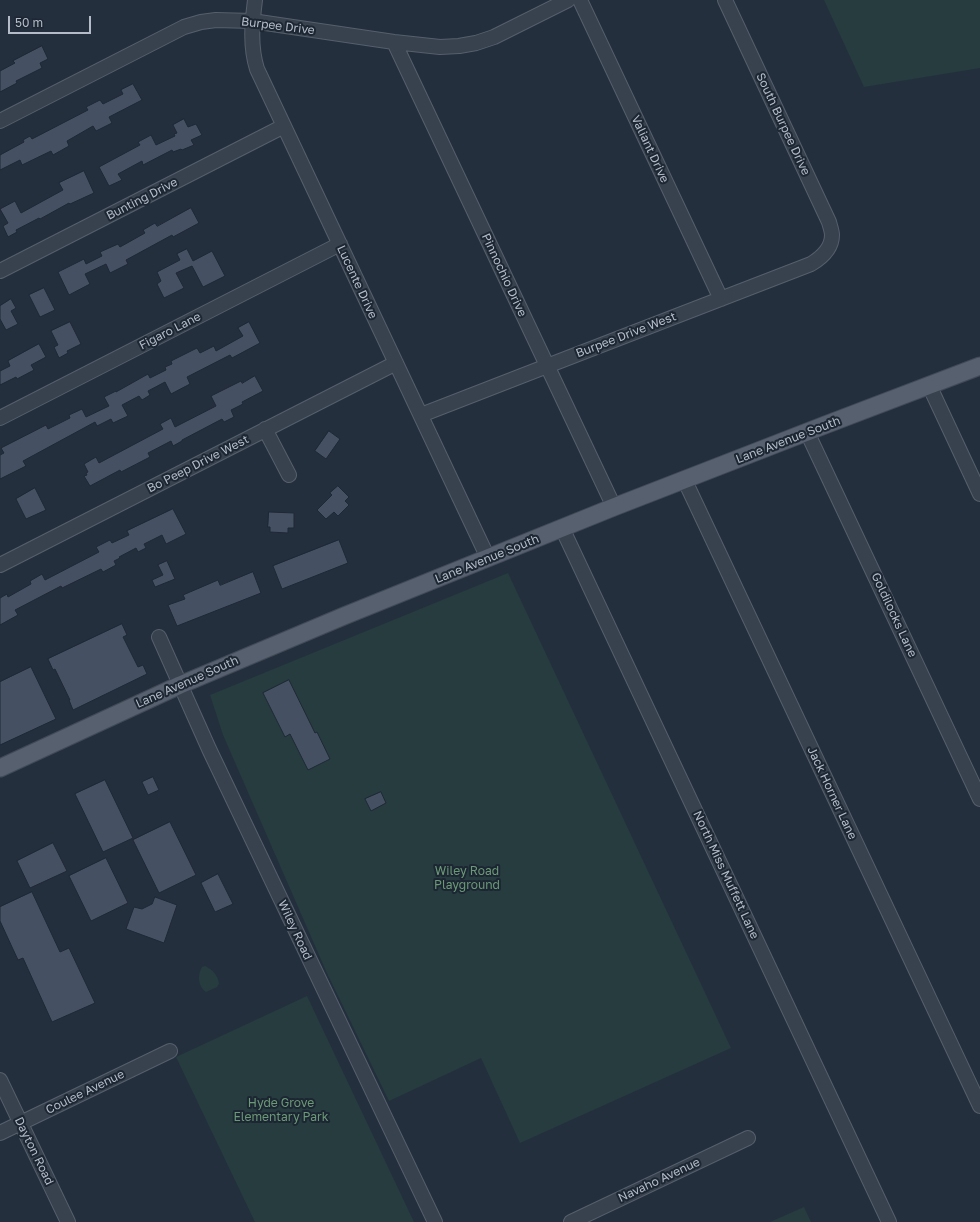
<!DOCTYPE html>
<style>
body{margin:0}
#map{position:relative;width:980px;height:1222px;overflow:hidden;background:#242f3e;font-family:"Golos Text",sans-serif}
canvas{display:block}
.scale{position:absolute;left:8px;top:16px;width:83px;height:18px;box-sizing:border-box;border:2px solid #b4bcc9;border-top:0;padding-left:5px;font-size:12px;line-height:14px;white-space:nowrap;color:#b4bcc9;-webkit-text-stroke:3px #1d2633;paint-order:stroke}
</style>
<div id="map">
<canvas width="980" height="1222"></canvas>
<div class="scale">50 m</div>
</div>
<script>
const context = document.querySelector('canvas').getContext('2d');
context.lineJoin = 'round';
function fillPath(path, color) {
  context.fillStyle = color;
  context.fill(path, 'evenodd');
}
function trace(path, color, width, dash) {
  context.strokeStyle = color;
  context.lineWidth = width;
  context.lineCap = dash ? 'butt' : 'round';
  context.setLineDash(dash || []);
  context.stroke(path);
}
function label(font, color, halo, rows, align = 'center') {
  context.font = font + ' "Golos Text",sans-serif';
  context.lineWidth = 4;
  context.setLineDash([]);
  context.textBaseline = 'middle';
  context.strokeStyle = halo;
  context.fillStyle = color;
  for (const [text, x, y, turn = 0] of rows) {
    context.save();
    context.translate(x, y);
    context.rotate((+turn || 0) * Math.PI / 180);
    context.textAlign = isNaN(turn) ? turn : align;
    if (halo) context.strokeText(text, 0, 0);
    context.fillText(text, 0, 0);
    context.restore();
  }
}
fillPath(new Path2D(`
 M824,0H980V68L864,87Z
 M508,573L731,1048L520,1143L481,1058L389,1101L326,971L223,735L210,695Z
 M205,966C213,970 218,975 219,984L217,987L206,992C198,987 197,975 202,967Z
 M307,996L414,1222H255L176,1057Z
 M804,1207L811,1222H770Z`), '#263c3f');
const building = new Path2D(`
 M42,46L48,59L40,63L42,68L16,81L17,83L0,92V71L15,63L13,61Z
 M133,84L142,100L109,117L112,123L96,131L93,126L67,141L69,146L53,155L51,151L22,165L20,160L0,170V155L24,142L23,140L30,136L32,139L88,110L86,107L100,100L103,104L123,94L121,90Z
 M184,119L188,127L196,124L202,135L191,140L194,145L182,150L181,149L173,152L172,150L143,165L142,161L118,174L122,180L109,186L99,167L140,145L138,142L151,135L156,145L175,136L174,134L177,133L173,125Z
 M84,171L94,193L70,204L69,203L40,219L39,218L16,230L17,232L8,237L3,226L8,223L0,209L15,201L21,213L63,190L59,183Z
 M191,208L199,223L173,237L172,235L126,260L128,264L110,273L106,264L85,274L90,284L69,295L58,272L84,259L86,264L102,256L100,252L118,244L120,247L145,233L143,230L155,223L157,226Z
 M187,249L193,261L212,251L225,276L203,287L192,266L176,273L184,288L164,298L157,284L161,281L157,272L180,260L177,254Z
 M44,288L55,310L40,317L29,295Z
 M11,299L16,308L11,311L18,324L6,330L0,319V306Z
 M70,322L81,344L67,351L68,353L59,358L54,347L58,345L51,331Z
 M249,322L260,343L232,358L230,355L187,377L190,384L171,394L165,382L148,391L150,395L142,400L139,396L122,405L128,416L113,423L111,419L97,426L95,422L23,461L26,466L0,479V455L4,453L1,448L46,425L48,429L70,418L69,415L82,409L86,417L109,406L104,397L116,391V392L148,374L150,378L166,370L165,367L172,364L171,361L197,348L200,353L214,346L216,351L243,336L238,328Z
 M39,344L46,357L31,365L34,370L17,379L16,377L0,385V371L10,366L8,361Z
 M255,376L263,391L242,402L243,404L231,410L234,417L224,422L222,419L182,440V441L173,446L171,441L148,453L150,457L121,472L120,470L90,486L84,476L87,475L86,473L88,472L84,464L96,457L99,463L163,429L160,424L171,418L175,427L216,406L211,396L241,381L242,383Z
 M329,431L340,439L326,459L315,451Z
 M338,486L349,497L345,501L349,505L338,516L334,512L326,519L317,510L332,495L330,493Z
 M35,488L46,510L26,519L16,499Z
 M173,509L186,534L166,544L162,535L144,544L146,548L138,552L136,548L119,557L120,558L114,561L116,565L103,572L101,569L62,588L61,586L15,610L18,615L0,625V598L7,594L8,597L31,584L30,581L42,574L45,580L99,552L96,547L110,540L112,543L129,535L127,531Z
 M269,512L294,513V528H288V533L270,532V527H268Z
 M339,540L348,563L282,589L273,566Z
 M167,561L175,579L155,587L152,580L163,575L158,565Z
 M253,572L261,593L177,626L168,605L185,599L183,595L218,580L220,585Z
 M122,624L127,635L123,637L138,667L143,665L147,674L73,710L69,700H70L55,669L53,670L48,659Z
 M31,667L56,719L0,745V682Z
 M289,680L315,733L317,732L330,759L308,770L290,734L285,737L263,693Z
 M153,777L159,790L148,795L142,782Z
 M105,780L133,838L103,852L75,794Z
 M381,792L386,803L371,811L365,799Z
 M170,822L196,875L159,893L133,840Z
 M53,843L67,871L30,888L17,861Z
 M106,858L128,903L91,921L69,876Z
 M218,874L233,904L215,912L201,883Z
 M32,892L60,952L69,948L95,1003L52,1022L23,958L18,960L0,921V907Z
 M155,897L177,905L164,943L126,929L134,907L142,909L152,904Z`);
fillPath(building, '#455162');
trace(building, '#1f2835', 1);
const minor = new Path2D(`
 M255,0C252,24 250,46 257,69L488,558
 M580,0L721,299
 M394,42L614,507
 M0,121L184,27L201,22L216,20L252,21L394,42L440,47L459,46L476,43L494,37L568,0
 M0,271L284,126
 M929,385L980,494
 M421,415L560,361L811,264C821,258 832,249 832,235C832,231 830,226 829,222L725,0
 M0,418L340,244
 M265,429L289,475
 M807,432L980,799
 M685,481L980,1106
 M562,528L889,1222
 M0,565L396,363
 M159,637L209,749L435,1222
 M0,1080L68,1222
 M0,1133L170,1051
 M571,1222L748,1138`);
const major = new Path2D(`
 M0,768L180,685L344,616L614,507L825,425L980,366`);
trace(minor, '#565f6c', 16);
trace(major, '#414a57', 19);
trace(minor, '#38414e', 14);
trace(major, '#56606e', 17);
label('12px', '#b4bcc9', '#1d2633', [
 ["Burpee Drive",278,26,7],
 ["South Burpee Drive",783,124,65],
 ["Valiant Drive",650,149,65],
 ["Bunting Drive",142,199,-27],
 ["Pinnochio Drive",504,275,65],
 ["Lucente Drive",357,282,65],
 ["Figaro Lane",170,331,-27],
 ["Burpee Drive West",626,335,-21],
 ["Lane Avenue South",788,440,-21],
 ["Bo Peep Drive West",198,464,-27],
 ["Lane Avenue South",487,559,-22],
 ["Goldilocks Lane",894,615,65],
 ["Lane Avenue South",187,682,-24],
 ["Jack Horner Lane",832,793,65],
 ["North Miss Muffett Lane",726,875,65],
 ["Wiley Road",295,930,65],
 ["Coulee Avenue",85,1092,-26],
 ["Dayton Road",34,1151,64],
 ["Navaho Avenue",659,1180,-25]
]);
label('12px', '#6b9a76', '#1d2633', [
 ["Wiley Road",467,871],
 ["Playground",467,885],
 ["Hyde Grove",281,1103],
 ["Elementary Park",281,1117]
]);
</script>
